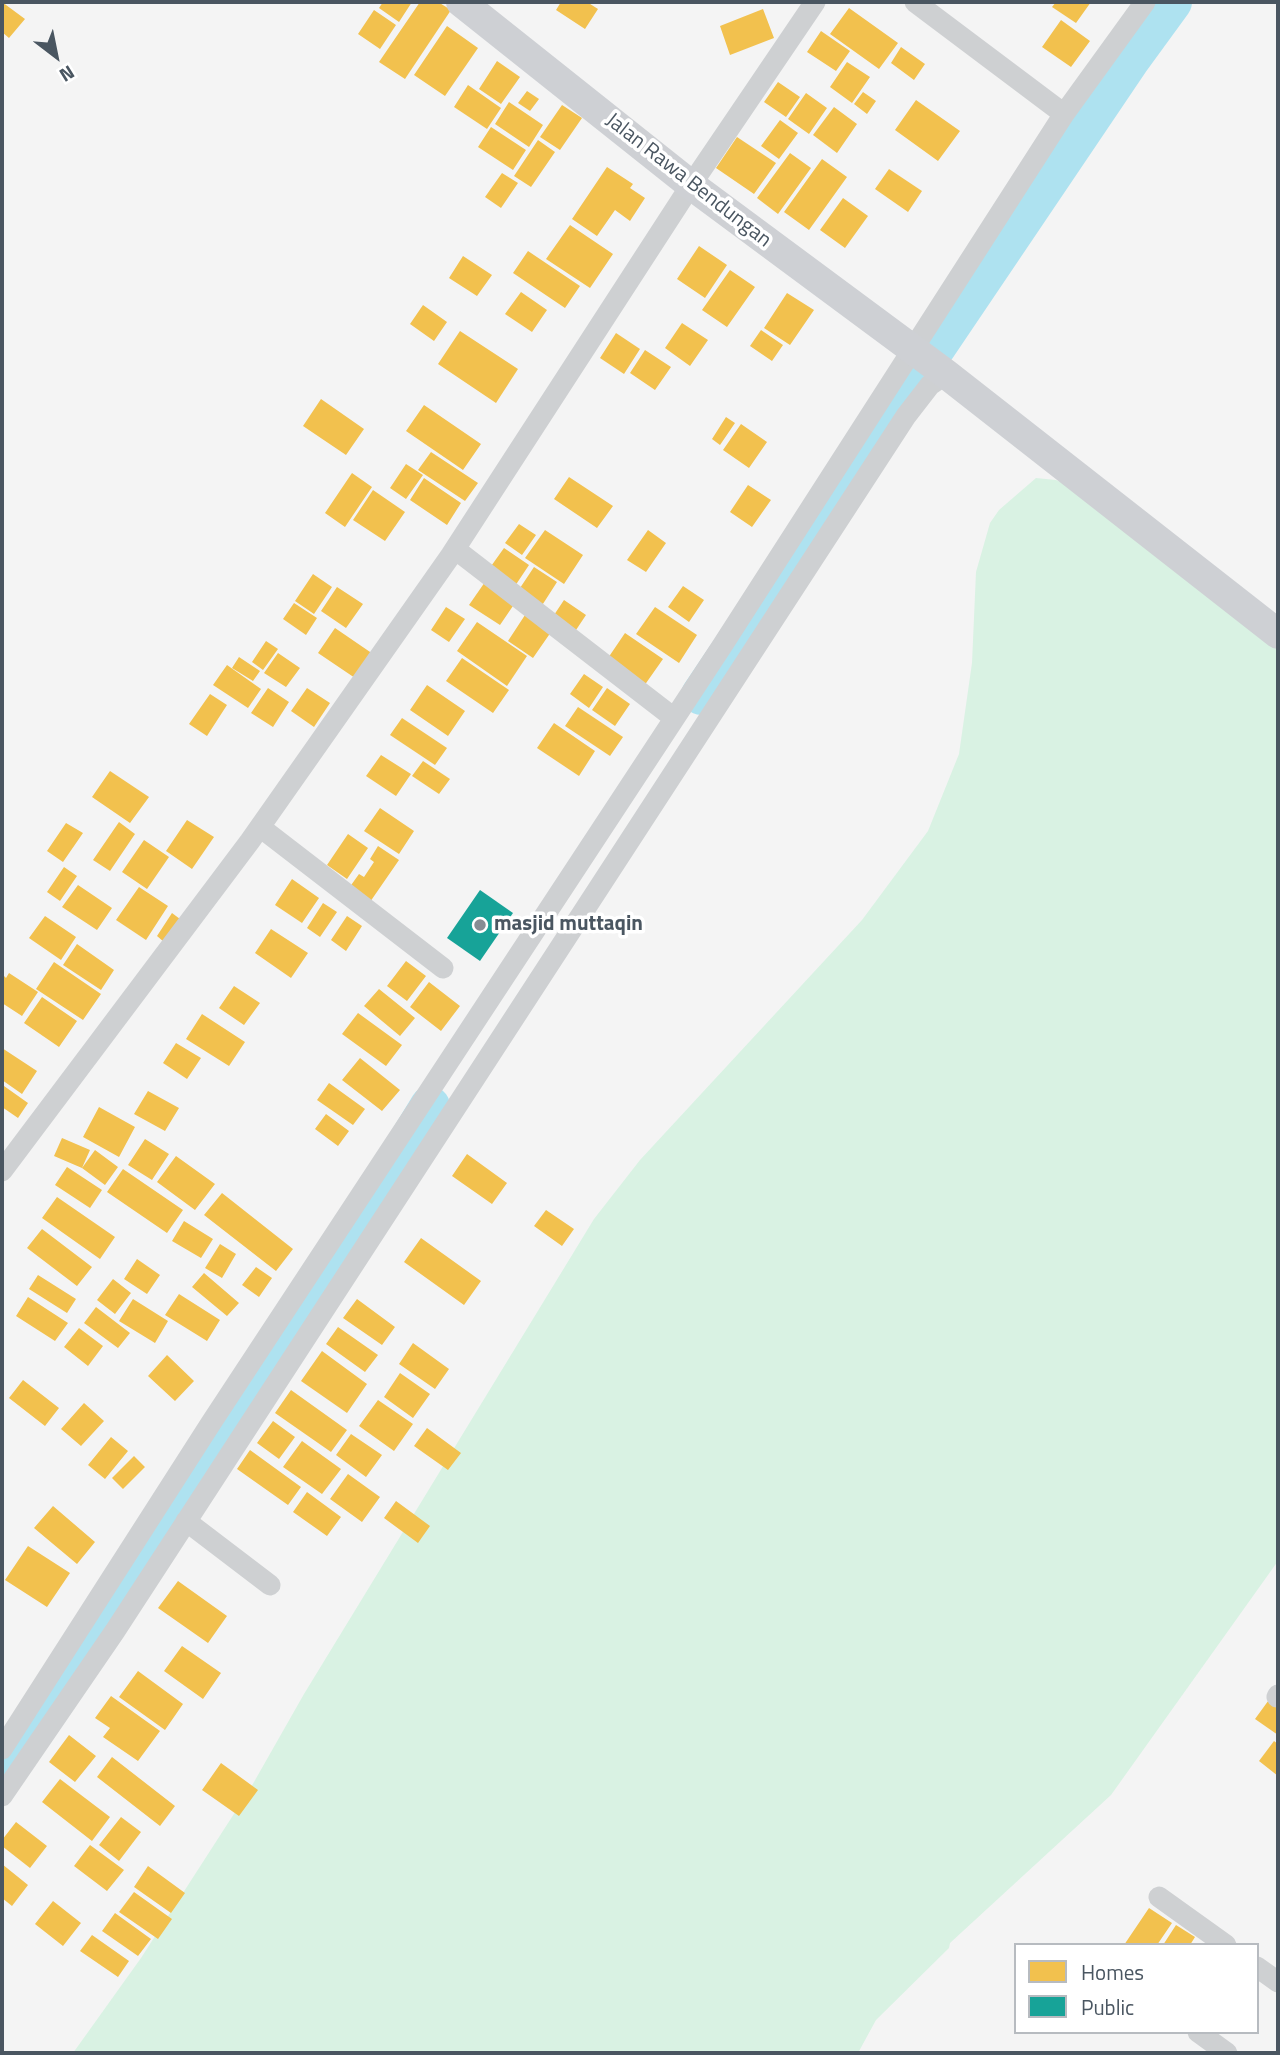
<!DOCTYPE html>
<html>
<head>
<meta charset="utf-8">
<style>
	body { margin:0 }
	#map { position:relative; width:1280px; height:2055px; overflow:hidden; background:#f4f4f4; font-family:"Titillium Web",sans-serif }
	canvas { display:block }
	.frame { position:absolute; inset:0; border:4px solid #4a5661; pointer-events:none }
	.legend { position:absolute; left:1014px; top:1943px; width:245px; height:91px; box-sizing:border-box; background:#fff; border:2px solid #b7bbc0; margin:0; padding:9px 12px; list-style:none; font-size:21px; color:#4a5661 }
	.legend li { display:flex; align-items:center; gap:14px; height:35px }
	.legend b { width:35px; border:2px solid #b7bbc0 }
	.north { position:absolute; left:21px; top:21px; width:70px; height:70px; -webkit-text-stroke:5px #fff; paint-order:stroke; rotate:148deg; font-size:19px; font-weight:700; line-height:28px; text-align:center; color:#4a5661 }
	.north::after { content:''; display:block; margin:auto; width:24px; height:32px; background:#4a5661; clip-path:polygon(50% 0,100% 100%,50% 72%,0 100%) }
</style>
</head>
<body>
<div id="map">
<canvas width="1280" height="2055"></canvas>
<div class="frame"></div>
<ul class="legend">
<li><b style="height:19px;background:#f2c14e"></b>Homes</li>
<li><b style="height:19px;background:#17a398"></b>Public</li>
</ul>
<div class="north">N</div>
</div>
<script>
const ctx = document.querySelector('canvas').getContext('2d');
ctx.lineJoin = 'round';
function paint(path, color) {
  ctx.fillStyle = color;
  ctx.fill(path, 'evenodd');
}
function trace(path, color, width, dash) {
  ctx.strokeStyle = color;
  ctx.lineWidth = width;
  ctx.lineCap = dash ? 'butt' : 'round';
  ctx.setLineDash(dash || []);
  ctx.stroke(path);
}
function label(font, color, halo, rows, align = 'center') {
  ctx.font = font + ' "Titillium Web",sans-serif';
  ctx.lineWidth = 7;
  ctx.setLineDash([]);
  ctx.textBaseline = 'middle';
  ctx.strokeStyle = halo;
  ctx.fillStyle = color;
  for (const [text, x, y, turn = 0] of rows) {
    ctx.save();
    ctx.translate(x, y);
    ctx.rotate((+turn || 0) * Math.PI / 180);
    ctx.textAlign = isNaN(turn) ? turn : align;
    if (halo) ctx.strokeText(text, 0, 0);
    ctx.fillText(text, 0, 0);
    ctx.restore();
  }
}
paint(new Path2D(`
	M1036 478 1056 480 1072 487 1278 649V1561L1111 1795 950 1943 949 1948 876 2020 858 2053H73L141 1958 250 1789 304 1694 594 1219 640 1160 862 920 928 831 959 754 972 663 976 572 990 523 999 510Z`), '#d9f2e3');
paint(new Path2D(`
	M2 2 25 19 9 38 2 32Z
	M383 2H412L399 22 379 8Z
	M420 2H438L451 10 405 79 379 62Z
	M561 2H587L598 9 585 29 556 10Z
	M1056 2H1091L1076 23 1052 7Z
	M849 8 898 43 879 69 830 34Z
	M763 9 774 38 730 55 720 26Z
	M374 10 396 25 380 49 358 34Z
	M1061 20 1090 41 1071 67 1042 47Z
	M447 26 478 48 445 96 414 75Z
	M821 31 850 51 836 71 807 52Z
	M901 47 925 64 914 80 891 63Z
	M497 61 520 77 501 104 479 89Z
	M847 62 870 77 852 103 830 87Z
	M778 82 800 97 786 117 764 102Z
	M468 85 501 108 487 129 454 107Z
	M527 91 539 99 530 111 518 103Z
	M863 92 876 101 867 114 854 104Z
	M806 93 827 108 809 134 788 119Z
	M916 100 960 131 938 161 895 130Z
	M509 102 543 125 529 147 495 124Z
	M562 105 582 118 560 150 540 137Z
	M834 107 857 124 837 153 813 135Z
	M780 120 798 133 779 159 761 146Z
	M491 127 526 150 513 170 478 147Z
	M737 137 776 163 754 194 716 168Z
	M538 140 555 152 531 187 514 176Z
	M790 153 811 168 778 214 757 198Z
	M822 159 847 177 809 230 784 212Z
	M607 167 633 184 630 188 645 198 630 221 615 210 597 236 572 219Z
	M889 169 922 191 908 212 875 189Z
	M502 173 518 183 501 208 485 197Z
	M843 198 868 216 845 248 820 230Z
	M570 225 613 254 590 288 546 259Z
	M699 246 727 265 705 298 677 279Z
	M528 251 580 286 565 308 513 273Z
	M463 256 492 275 477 296 449 278Z
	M730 270 755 287 727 327 702 310Z
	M521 292 547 310 532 332 505 314Z
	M787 293 814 310 790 345 764 328Z
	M423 305 447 322 434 341 410 324Z
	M682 323 708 340 690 366 665 348Z
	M761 330 783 345 772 361 750 346Z
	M460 331 518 369 496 403 438 364Z
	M616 333 640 349 624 374 600 358Z
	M645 350 671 367 655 390 630 373Z
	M321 399 364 429 346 455 303 426Z
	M424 405 481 444 463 470 406 431Z
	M726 417 735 423 720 445 712 439Z
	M741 424 767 442 749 468 723 450Z
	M431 452 478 483 465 501 418 470Z
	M406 464 423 475 406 499 390 488Z
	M352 473 372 487 345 527 325 513Z
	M569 477 613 506 597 528 554 499Z
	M424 478 461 503 447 525 410 500Z
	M748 485 771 500 752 527 730 512Z
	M373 490 405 512 385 541 353 520Z
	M519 524 536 535 522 555 505 543Z
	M545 530 583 555 564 584 525 558Z
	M648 530 666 543 646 572 627 560Z
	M504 548 529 565 515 586 489 569Z
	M534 567 557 582 541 607 518 591Z
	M313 574 332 587 314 614 295 601Z
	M485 582 515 603 500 625 469 605Z
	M683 586 704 600 689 622 668 607Z
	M337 587 363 604 346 628 321 611Z
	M564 600 586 615 574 633 552 618Z
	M294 603 317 618 306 635 283 619Z
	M446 607 465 619 449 642 431 630Z
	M655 607 697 635 679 663 636 634Z
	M525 615 551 632 533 658 508 641Z
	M477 622 527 656 507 686 457 651Z
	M335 628 373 654 355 678 318 653Z
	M625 633 663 659 644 686 606 661Z
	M266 641 278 649 263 670 252 662Z
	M278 653 300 668 286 687 264 673Z
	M239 657 260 671 253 681 232 668Z
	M462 658 509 690 493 713 446 681Z
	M227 665 261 689 248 708 213 685Z
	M584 674 603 687 589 708 570 694Z
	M427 685 465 711 448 736 410 710Z
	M268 688 289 702 273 727 251 713Z
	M307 688 330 703 314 727 291 711Z
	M607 688 630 704 615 726 592 710Z
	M210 694 227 705 207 736 189 724Z
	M578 707 623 737 610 756 565 726Z
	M402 718 447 748 435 765 390 735Z
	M554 723 595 751 579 776 537 748Z
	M381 755 411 774 396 796 366 776Z
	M423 761 450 779 439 794 412 776Z
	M110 771 149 797 130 823 92 797Z
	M380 808 414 831 399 854 364 831Z
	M187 820 214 837 192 869 166 851Z
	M119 822 135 834 110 871 93 860Z
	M66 823 83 833 63 862 47 851Z
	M348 834 368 848 347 879 327 865Z
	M144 840 169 857 147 889 122 872Z
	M378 846 399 860 370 902 349 888 359 874 364 877 374 862 370 859Z
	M64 867 77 876 60 901 47 892Z
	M292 879 319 898 302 923 275 905Z
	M78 885 112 908 97 930 62 907Z
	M139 887 168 906 146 940 116 920Z
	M323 903 337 912 320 937 307 928Z
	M172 913 180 919 164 942 157 936Z
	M45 916 76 937 61 960 29 938Z
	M347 916 362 926 346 951 331 940Z
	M271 929 308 953 291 978 255 953Z
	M77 944 114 970 101 990 63 965Z
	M406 961 426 976 407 1001 387 986Z
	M54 962 101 994 83 1020 36 989Z
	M9 973 38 992 22 1016 2 1003V974L6 978Z
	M429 982 460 1006 441 1031 410 1007Z
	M234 986 260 1003 244 1025 219 1008Z
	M379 989 415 1018 400 1036 364 1006Z
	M42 997 77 1021 59 1047 24 1023Z
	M358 1013 402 1045 386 1066 342 1034Z
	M202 1014 245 1042 229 1066 186 1039Z
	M176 1043 201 1058 187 1079 163 1063Z
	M2 1048 37 1071 22 1094 2 1080Z
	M360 1058 400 1090 382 1111 342 1080Z
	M329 1083 365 1109 353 1125 317 1100Z
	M4 1086 28 1103 18 1118 2 1107Z
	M148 1091 179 1108 165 1131 134 1114Z
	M99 1107 135 1127 119 1157 83 1137Z
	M326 1114 349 1131 338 1146 315 1129Z
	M62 1138 90 1150 82 1168 95 1150 118 1167 105 1185 82 1168 54 1156Z
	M145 1139 169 1154 152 1180 128 1165Z
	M467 1154 507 1183 492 1204 452 1176Z
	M176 1156 215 1184 195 1210 157 1182Z
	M67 1167 102 1190 90 1208 55 1185Z
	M123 1169 183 1210 167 1233 107 1192Z
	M222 1193 293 1249 276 1271 204 1215Z
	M57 1197 115 1237 100 1259 42 1218Z
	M546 1210 574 1229 562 1246 534 1226Z
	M184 1221 213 1239 201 1258 172 1241Z
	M42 1229 92 1267 77 1286 27 1248Z
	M421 1238 481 1281 464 1305 404 1262Z
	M220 1244 236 1254 222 1278 205 1268Z
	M137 1259 160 1275 147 1294 124 1279Z
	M256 1267 272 1278 259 1297 242 1285Z
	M204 1273 239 1303 227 1316 192 1287Z
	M38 1275 76 1299 67 1313 29 1289Z
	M113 1279 131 1293 115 1314 97 1300Z
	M179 1294 220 1320 207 1341 165 1315Z
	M28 1297 68 1323 55 1341 16 1316Z
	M133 1299 168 1321 155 1343 119 1321Z
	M357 1299 395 1327 382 1345 343 1318Z
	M96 1307 130 1333 118 1348 84 1323Z
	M338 1327 378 1355 365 1372 326 1344Z
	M79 1328 103 1346 88 1366 64 1347Z
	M413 1343 449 1369 435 1389 399 1364Z
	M322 1351 367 1384 347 1413 301 1381Z
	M167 1355 194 1381 175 1401 148 1376Z
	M400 1373 430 1394 413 1418 384 1397Z
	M23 1380 59 1408 45 1426 9 1398Z
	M291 1390 347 1430 331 1452 275 1413Z
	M378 1400 413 1424 394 1451 359 1426Z
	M84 1403 104 1421 81 1446 61 1429Z
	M273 1421 295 1437 279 1459 257 1443Z
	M427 1428 461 1453 448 1470 414 1446Z
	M351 1434 382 1455 366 1477 336 1455Z
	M111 1437 128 1451 105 1479 88 1465Z
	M302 1441 341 1469 322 1494 283 1467Z
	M250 1450 301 1487 288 1505 237 1469Z
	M134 1456 145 1467 123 1489 112 1478Z
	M348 1474 380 1497 362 1522 330 1499Z
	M307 1492 341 1517 327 1536 293 1512Z
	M396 1501 430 1526 418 1543 384 1518Z
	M53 1506 95 1542 77 1564 34 1528Z
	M28 1546 70 1573 47 1607 5 1580Z
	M178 1581 227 1616 208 1643 158 1608Z
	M182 1646 221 1673 203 1699 164 1671Z
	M138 1671 183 1704 165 1730 119 1697Z
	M111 1696 160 1731 138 1761 103 1737 110 1728 95 1718Z
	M1271 1697 1278 1702V1735L1255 1719Z
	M69 1735 96 1756 75 1782 49 1762Z
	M1274 1741 1278 1744V1776L1259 1761Z
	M112 1757 175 1806 160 1826 97 1777Z
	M221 1763 258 1790 239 1816 202 1790Z
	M60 1779 110 1817 92 1841 42 1802Z
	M121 1817 141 1832 119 1861 99 1845Z
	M16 1822 47 1846 30 1868 2 1846V1840Z
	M90 1845 124 1870 107 1891 74 1866Z
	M2 1864 28 1885 12 1906 2 1898Z
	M148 1866 185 1893 171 1913 134 1887Z
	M134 1892 172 1919 158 1939 119 1912Z
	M53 1901 81 1923 63 1946 35 1924Z
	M1149 1908 1172 1923 1157 1945H1124Z
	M115 1913 151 1939 138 1956 102 1931Z
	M1176 1925 1195 1937 1190 1945H1163Z
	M92 1935 129 1961 118 1977 80 1951Z`), '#f2c14e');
paint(new Path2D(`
	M480 890 513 913 480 961 447 938Z`), '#17a398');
trace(new Path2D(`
	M701 695 1129 61 1172 2
	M2 1767 50 1699 351 1236 430 1106`), '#aee2f0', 40);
trace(new Path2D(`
	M915 2 1064 114
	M455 549 674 718
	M260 827 443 968
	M2 1171 250 841 451 555 691 185 815 2
	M186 1521 270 1585
	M1277 1697 1278 1695
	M2 1749 211 1423 722 646 1064 114 1145 2
	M2 1796 115 1631 906 416 930 385 946 374
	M1159 1897 1226 1945
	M1257 1967 1278 1982
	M1198 2032 1227 2053`), '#ced0d2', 21);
trace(new Path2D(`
	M461 2 691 185 946 374 1278 634`), '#ced0d4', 30);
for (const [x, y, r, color] of [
	[480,925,7,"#868d94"]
]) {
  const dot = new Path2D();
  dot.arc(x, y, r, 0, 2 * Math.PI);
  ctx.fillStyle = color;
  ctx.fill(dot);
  trace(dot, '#fff', 2.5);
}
label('21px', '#4a5661', '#fff', [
	["Jalan Rawa Bendungan",688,181,38]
]);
label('bold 21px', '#4a5661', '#fff', [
	["masjid muttaqin",494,925]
], 'left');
</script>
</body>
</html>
